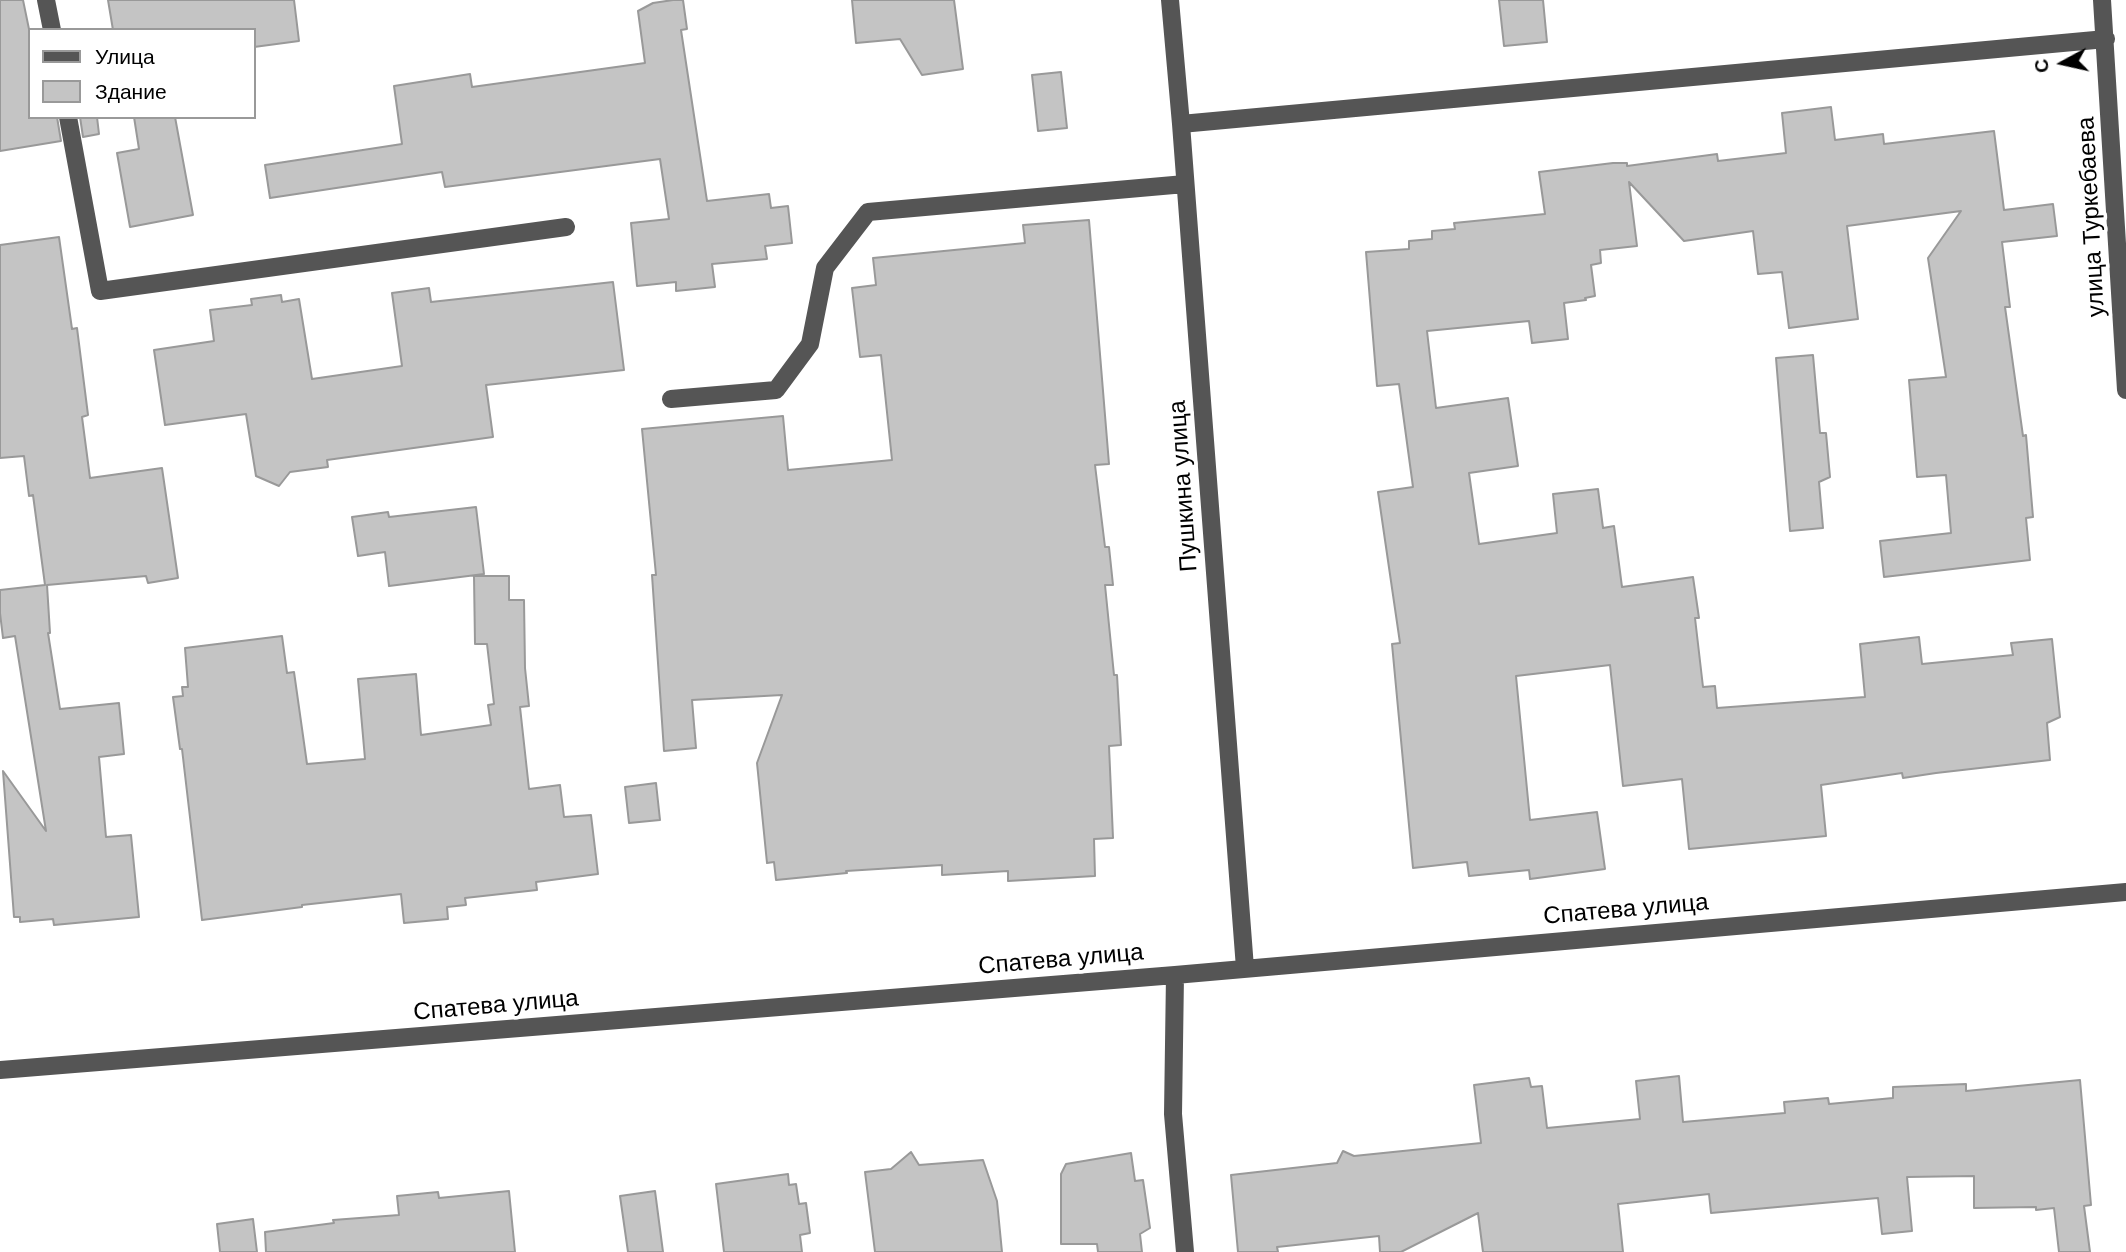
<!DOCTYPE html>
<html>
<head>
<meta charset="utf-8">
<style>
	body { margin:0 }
	#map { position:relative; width:2126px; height:1252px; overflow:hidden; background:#fff; font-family:Helvetica,sans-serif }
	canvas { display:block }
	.legend { position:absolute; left:28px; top:28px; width:228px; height:91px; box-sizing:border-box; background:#fff; border:2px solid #999; margin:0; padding:9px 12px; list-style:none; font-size:21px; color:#000 }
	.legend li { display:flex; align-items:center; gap:14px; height:35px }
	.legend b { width:35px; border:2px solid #999 }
	.north { position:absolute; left:2028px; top:28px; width:70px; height:70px; -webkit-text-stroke:5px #fff; paint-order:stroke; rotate:262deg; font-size:19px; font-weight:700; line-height:28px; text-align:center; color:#000 }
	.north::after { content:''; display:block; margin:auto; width:24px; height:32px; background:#000; clip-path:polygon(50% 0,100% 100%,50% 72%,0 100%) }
</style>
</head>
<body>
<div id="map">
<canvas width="2126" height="1252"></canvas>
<ul class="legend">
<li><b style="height:9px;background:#555"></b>Улица</li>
<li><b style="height:19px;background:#c4c4c4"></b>Здание</li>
</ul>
<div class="north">С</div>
</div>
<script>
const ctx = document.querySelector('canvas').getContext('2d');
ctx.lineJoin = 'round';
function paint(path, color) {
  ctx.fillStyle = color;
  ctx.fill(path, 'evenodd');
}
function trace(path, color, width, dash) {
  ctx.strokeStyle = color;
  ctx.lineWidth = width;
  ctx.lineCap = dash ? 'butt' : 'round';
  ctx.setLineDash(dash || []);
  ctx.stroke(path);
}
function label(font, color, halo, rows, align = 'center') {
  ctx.font = font + ' Helvetica,sans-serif';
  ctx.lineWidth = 7;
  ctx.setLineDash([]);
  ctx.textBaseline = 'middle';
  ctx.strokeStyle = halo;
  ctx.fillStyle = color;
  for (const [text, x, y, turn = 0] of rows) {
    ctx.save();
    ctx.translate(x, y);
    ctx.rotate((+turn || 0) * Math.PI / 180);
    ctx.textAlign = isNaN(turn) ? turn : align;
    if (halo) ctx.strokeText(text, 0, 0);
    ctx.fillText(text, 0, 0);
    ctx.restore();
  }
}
const building = new Path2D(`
	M0 0H23L30 34V117H57L61 141 0 151Z
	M108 0H294L299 41 254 47V30H113Z
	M673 0H683L687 29 681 30 707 201 769 194 771 208 788 206 792 243 765 246 767 259 712 264 715 287 676 291V282L637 286 631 223 669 219 660 159 445 187 442 172 270 198 265 165 402 144 394 86 470 74 472 87 645 63 638 11 653 3Z
	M852 0H954L963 69 922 75 900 39 856 43Z
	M1499 0H1543L1547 42 1504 46Z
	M1061 72 1067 128 1038 131 1032 75Z
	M1831 107 1835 140 1883 134 1884 144 1994 131 2004 210 2053 204 2057 236 2002 242 2010 307H2005L2023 436 2026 435 2033 517 2026 518 2030 560 1884 577 1880 541 1951 533 1946 475 1917 477 1909 380 1946 377 1928 258 1961 211 1847 226 1858 319 1789 328 1782 272 1758 274 1753 231 1684 241 1629 182 1637 246 1600 250 1601 263 1591 265 1595 296 1585 298 1586 300 1564 303 1568 339 1532 343 1529 321 1427 331 1436 408 1508 398 1518 466 1469 473 1479 544 1557 533 1553 494 1598 489 1603 528 1614 526 1622 587 1693 577 1699 618H1695L1703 687 1715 686 1717 708 1865 697 1860 644 1919 637 1922 664 2013 655 2011 643 2052 639 2060 717 2047 723 2050 760 1936 773 1903 778 1902 773 1821 785 1826 836 1689 849 1682 779 1623 786 1610 665 1516 676 1530 820 1597 812 1605 869 1530 879 1529 870 1469 876 1467 862 1413 868 1392 644 1400 643 1378 492 1413 487 1399 384 1377 386 1366 252 1409 249V241L1432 239V231L1455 229 1454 223 1545 214 1539 172 1613 163H1627V166L1717 154 1718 161 1786 153 1782 113Z
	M80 117H97L99 134 83 137Z
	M134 117H175L193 215 130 227 117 153 139 149Z
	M1089 220 1109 464 1095 465 1105 547H1109L1113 585H1105L1114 675H1117L1121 745 1109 746 1113 838 1094 839 1095 876 1008 881V871L942 875V865L846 871 847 873 776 880 774 862 767 863 757 763 782 695 692 700 696 748 664 751 652 575H656L642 429 783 416 788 470 892 460 881 355 860 357 852 288 876 285 873 258 1025 243 1023 225Z
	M59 237 72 329 77 328 88 415 82 417 90 478 162 468 178 578 148 583 146 576 47 585 50 633H48L60 709 119 703 124 754 99 757 106 837 131 835 139 917 54 925 53 919 20 922V917H14L3 771 46 831 15 636 3 638 0 613V590L45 585 33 495 29 496 24 456 0 458V245Z
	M613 282 624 370 486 385 493 437 327 460 328 467 290 472 279 486 256 476 246 414 165 425 154 350 214 341 210 310 252 305 251 299 281 295 282 302 299 299 312 379 402 366 392 293 429 288 431 302Z
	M1813 355 1820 433H1826L1830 477 1819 482 1823 528 1790 531 1776 358Z
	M476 507 484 574 389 586 385 552 358 556 352 517 388 512 389 517Z
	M474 576H509V600H524L525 668 529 706 520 707 529 789 560 785 564 817 591 815 598 874 536 882 537 890 465 898 466 905 447 907 448 919 404 923 401 894 302 905V907L202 920 182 749H180L173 697 183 696 182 687H188L185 648 282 636 287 673 294 672 307 764 365 759 358 679 416 674 421 735 491 725 488 705 494 704 487 644H475Z
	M656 783 660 820 629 823 625 787Z
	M1679 1076 1683 1122 1785 1113 1784 1102 1828 1098 1829 1104 1893 1098V1087L1966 1084V1091L2080 1080 2091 1205 2084 1206 2090 1252H2059L2054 1208 2036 1210V1207L1974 1208V1176L1907 1177 1912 1231 1882 1234 1878 1198 1711 1213 1709 1194 1618 1204 1623 1252H1483L1478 1213 1401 1252H1380L1379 1236 1277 1247 1278 1252H1238L1231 1175 1337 1163 1343 1151 1354 1156 1481 1143 1474 1085 1529 1078 1531 1087 1542 1086 1547 1128 1640 1119 1636 1081Z
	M911 1152 919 1165 983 1160 997 1201 1002 1252H875L865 1172 891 1169Z
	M1131 1153 1135 1181 1143 1180 1150 1228 1140 1234 1142 1252H1098L1097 1244H1061V1174L1066 1164Z
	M788 1174 789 1185 796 1184 799 1204 806 1203 810 1233 800 1235 802 1252H724L716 1184Z
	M509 1191 515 1252H266L265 1232 334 1223 333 1220 399 1215 397 1196 438 1192 439 1198Z
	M655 1191 663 1252H628L620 1196Z
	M253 1219 257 1252H220L217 1224Z`);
paint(building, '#c4c4c4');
trace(building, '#999', 2);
trace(new Path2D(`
	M46 0 52 30
	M1170 0 1181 124 1245 968
	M2102 0 2126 390
	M68 117 100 291 566 227
	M1181 124 2106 39
	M671 399 776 390 810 344 825 268 868 212 1185 184
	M1175 975 1173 1114 1185 1252
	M0 1070 1175 975 2126 892`), '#555', 18);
label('24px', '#000', '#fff', [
	["улица Туркебаева",2092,217,-93],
	["Пушкина улица",1184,486,-94],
	["Спатева улица",1626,910,-5],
	["Спатева улица",1061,960,-5],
	["Спатева улица",496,1006,-5]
]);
</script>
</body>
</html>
